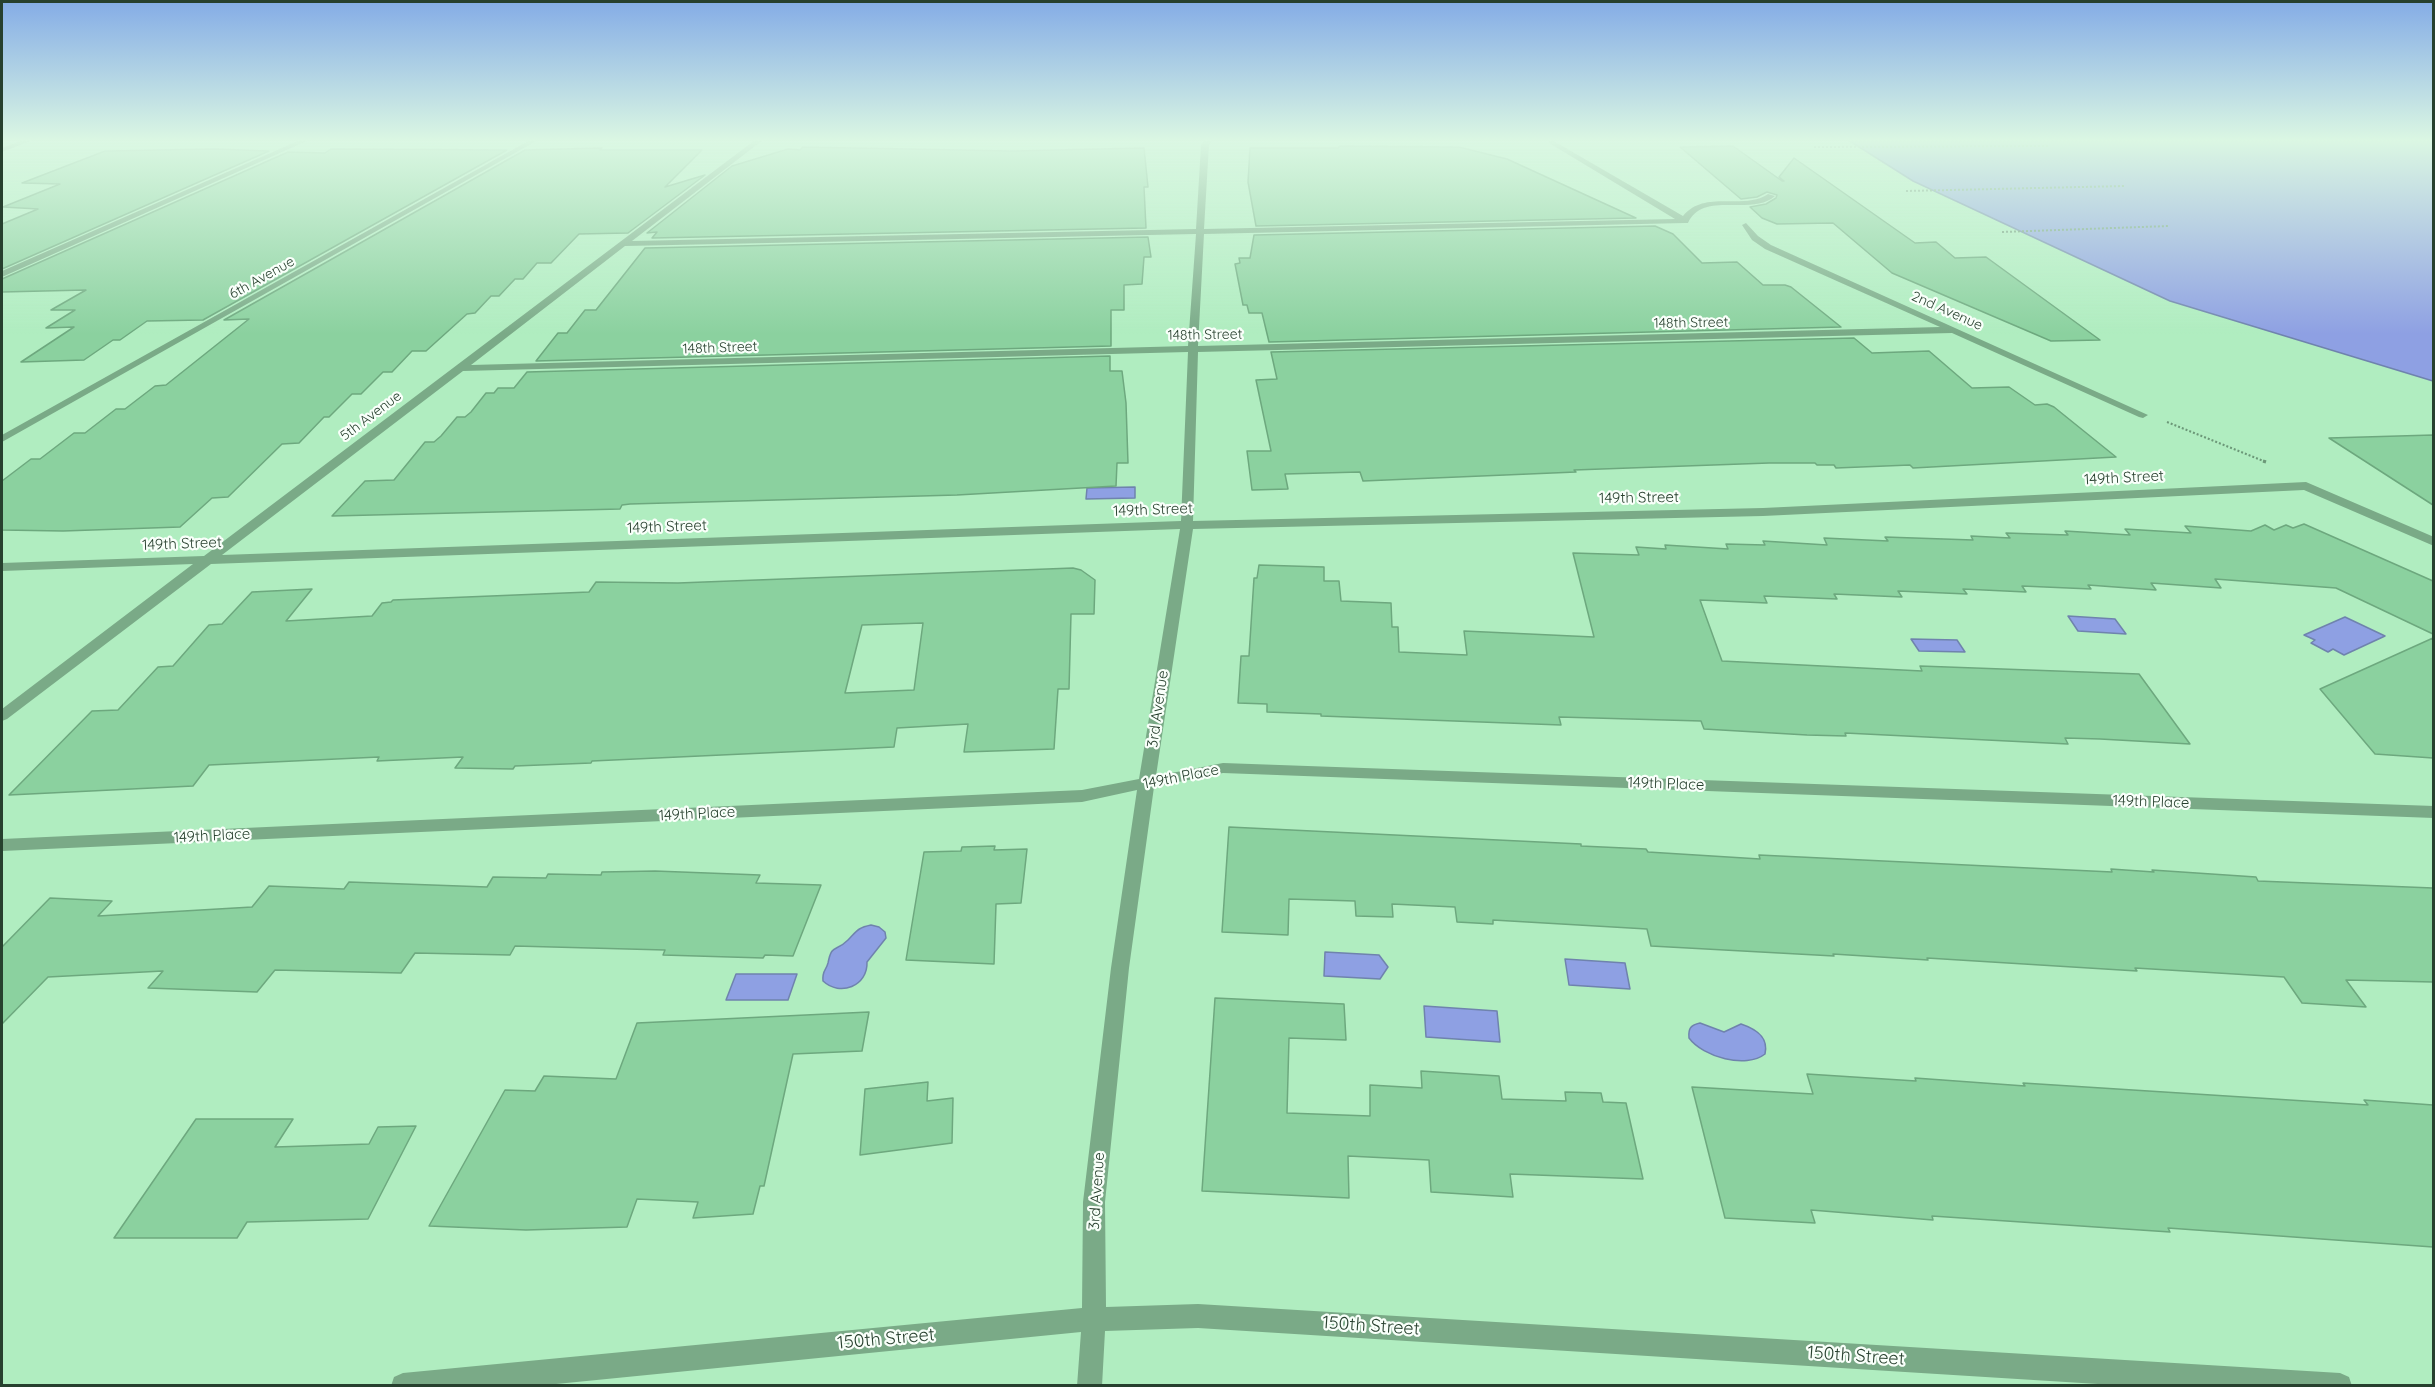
<!DOCTYPE html>
<html>
<head>
<meta charset="utf-8">
<style>
	body { margin:0 }
	#map { position:relative; width:2435px; height:1387px; overflow:hidden; background:#b0edc0; font-family:Quicksand,sans-serif }
	canvas { display:block }
	.frame { position:absolute; inset:0; border:3px solid #27402e; pointer-events:none }
</style>
</head>
<body>
<div id="map">
<canvas width="2435" height="1387"></canvas>
<div class="frame"></div>
</div>
<script>
const ctx = document.querySelector('canvas').getContext('2d');
ctx.lineJoin = 'round';
function paint(path, color) {
  ctx.fillStyle = color;
  ctx.fill(path, 'evenodd');
}
function trace(path, color, width, dash) {
  ctx.strokeStyle = color;
  ctx.lineWidth = width;
  ctx.lineCap = dash ? 'butt' : 'round';
  ctx.setLineDash(dash || []);
  ctx.stroke(path);
}
function label(font, color, halo, rows, align = 'center') {
  ctx.font = font + ' Quicksand,sans-serif';
  ctx.lineWidth = 4.5;
  ctx.setLineDash([]);
  ctx.textBaseline = 'middle';
  ctx.strokeStyle = halo;
  ctx.fillStyle = color;
  for (const [text, x, y, turn = 0] of rows) {
    ctx.save();
    ctx.translate(x, y);
    ctx.rotate((+turn || 0) * Math.PI / 180);
    ctx.textAlign = isNaN(turn) ? turn : align;
    if (halo) ctx.strokeText(text, 0, 0);
    ctx.fillText(text, 0, 0);
    ctx.restore();
  }
}
const water = new Path2D(`
	M1848 140H2433V381L2170 301 1913 181Z
	M1135 487V498L1086 499 1087 488Z
	M2068 616 2115 619 2126 634 2078 631Z
	M2345 617 2385 636 2344 655 2333 649 2328 652 2311 643 2315 640 2304 635Z
	M1911 639 1957 640 1965 652 1919 651Z
	M871 925 879 927 885 932 886 938 867 962C868 986 840 997 823 981 822 970 826 971 828 963 832 943 835 953 848 940 857 931 857 928 871 925Z
	M1325 952 1379 955 1388 967 1380 979 1324 976Z
	M1565 959 1625 963 1630 989 1569 985Z
	M736 974H797L788 1000H726Z
	M1424 1006 1497 1011 1500 1042 1426 1037Z
	M1700 1023 1724 1032 1741 1024C1756 1029 1769 1037 1765 1054 1746 1069 1703 1057 1689 1038 1688 1028 1691 1025 1700 1023Z`);
paint(water, '#8ea0e3');
trace(water, '#6f83ad', 1.5);
const building = new Path2D(`
	M1340 146 1459 147 1507 159 1636 218 1256 226 1248 182 1250 148H1338Z
	M1733 146 1782 181H1784L1779 177 1794 158 1915 243 1936 242 1955 258 1986 257 2100 340 2051 341 1892 273 1833 223 1777 224 1762 218 1750 207 1766 204 1776 198 1777 195 1767 192 1757 197 1741 199 1680 147Z
	M803 147 1012 151 1144 148 1148 187H1144L1146 228 652 238 657 232 647 233 732 166 788 149 800 150Z
	M602 148 600 150H702L665 187 705 175 628 233 579 234 551 263H537L523 279H515L499 296H491L475 313 467 314 426 351H412L392 372H383L361 394H352L329 417H324L299 443 282 444 228 497 212 498 180 527 63 531 2 530V481L31 459H40L74 433H85L116 409H125L155 386 166 385 249 319 224 320 525 150Z
	M214 149 269 151 2 269V224L38 209 3 207 60 184 22 183 105 151Z
	M331 149 507 150 203 320 147 321 120 340H113L84 360 21 362 74 327 46 328 75 310H51L86 290 2 292V279L288 152 325 153Z
	M1655 226 1673 234 1702 263 1737 262 1763 285H1785L1791 287 1841 327 1269 342 1262 313H1249L1247 305H1243L1235 264 1240 263 1239 258H1250L1254 235Z
	M1148 237 1151 257H1144L1142 284 1124 285V310H1111V346L536 361 558 333H567L585 310H596L645 248Z
	M1854 338 1872 353 1929 351 1972 388 2009 387 2035 405 2047 404 2054 407 2116 457 1913 468 1910 465 1836 468 1834 465H1817L1815 463H1769L1574 470 1576 472 1363 481 1360 472 1285 474 1288 489 1252 490 1247 451H1271L1256 380 1277 379 1271 352Z
	M1110 356V371H1122L1126 403 1128 463H1117L1116 486 957 495 630 504 622 505 620 509 332 516 365 481 394 480 425 442H434L441 436 457 417H465L471 412 486 393H494L498 388H514L527 372Z
	M2433 435V505L2329 438Z
	M2304 524 2433 581V634L2336 588 2215 579 2221 588 2151 583 2156 590 2088 585 2091 589 2022 586 2026 592 1963 589 1967 594 1898 591 1902 597 1834 594 1837 599 1764 596 1767 603 1700 600 1722 661 1922 671 1920 666 2139 674 2190 744 2100 739 2065 738 2068 744 1845 733 1846 736 1807 735 1704 729 1701 721 1559 717 1561 725 1321 716V714L1267 712V704L1238 703 1241 656H1249L1254 578H1257L1259 565 1324 567V581H1339L1341 601 1391 603 1392 627H1398L1399 652 1467 655 1464 631 1594 637 1573 553 1639 555 1636 547 1666 549 1665 545 1728 549 1726 544 1765 545 1763 541 1827 545 1824 538 1888 541 1885 537 1973 540 1971 536 2010 538 2006 533 2068 535 2065 531 2130 535 2125 529 2191 533 2185 526 2251 531 2265 525 2274 530 2286 525 2293 528Z
	M1073 568 1081 570 1095 580 1094 614H1071L1069 689H1058L1054 749 964 752 968 724 897 728 894 747 592 761 591 763 515 766 513 769 455 768 463 757 377 761 379 757 209 765 193 786 9 795 92 711 118 710 158 667 173 666 209 625 222 624 252 592 312 589 286 621 372 616 382 603 391 602 393 600 589 592 596 582 678 583ZM923 623 914 690 845 693 862 625Z
	M2433 638V758L2375 754 2320 689Z
	M1229 827 1581 844V846L1646 849 1648 852 1760 859 1759 855 2112 872 2111 869 2154 872 2152 870 2256 877 2258 881 2433 888V982L2346 980 2366 1007 2302 1003 2284 977 2135 968 2137 971 1927 958 1928 960 1833 954 1834 956 1651 946 1647 929 1493 920V924L1457 922 1455 907 1392 904 1393 917 1356 916 1355 901 1289 899 1288 935 1222 932Z
	M995 846 994 850 1027 849 1021 903 996 904 994 964 906 960 924 852 961 851 962 847Z
	M655 871 760 875 756 883 821 885 793 956 765 955 763 958 663 955 665 950 515 946 510 955 415 953 401 973 275 970 257 992 148 988 163 971 48 977 2 1024V947L50 898 112 901 98 916 252 907 269 886 344 889 349 882 487 887 493 877 546 878 548 874 601 875 602 872Z
	M1215 998 1344 1004 1346 1040 1289 1038 1287 1113 1370 1116V1085L1422 1088 1421 1071 1499 1076 1502 1099 1566 1101 1565 1092 1601 1093 1603 1102 1626 1103 1643 1179 1510 1174 1513 1197 1431 1192 1429 1160 1348 1156 1349 1198 1202 1191Z
	M869 1012 862 1051 793 1054 764 1186H760L753 1214 693 1218 698 1202 637 1199 627 1227 526 1230 429 1226 505 1090 535 1091 544 1076 616 1079 637 1023Z
	M1807 1074 1916 1081 1915 1078 2025 1086 2023 1083 2368 1105 2364 1100 2433 1105V1247L2168 1228 2170 1232 1932 1216 1933 1220 1811 1210 1815 1223 1725 1218 1692 1087 1813 1094Z
	M928 1082 927 1101 953 1098 952 1143 860 1155 865 1089Z
	M196 1119H293L275 1147 369 1144 378 1127 416 1126 368 1219 247 1222 237 1238H114Z`);
paint(building, '#8bd19f');
trace(building, '#6da87e', 1.5);
trace(new Path2D(`
	M1814 147 2049 146
	M1906 191 2125 186
	M2002 232 2169 226
	M2167 422 2266 462`), '#6c9878', 2, [2, 2]);
trace(new Path2D(`
	M2263 461 2266 462`), '#6c9878', 3, [4, 4]);
paint(new Path2D(`
	M23 140H33L2 152V148Z
	M300 140H309L2 277V271Z
	M530 140H538L2 442V435Z
	M755 140H763L632 241 1196 229 1201 145 1205 140H1212L1209 145 1204 229 1675 219 1549 143V141L1552 140 1683 216C1705 189 1743 211 1768 194L1775 196C1752 217 1703 190 1688 223H1685L1204 234 1198 346 1940 327 1765 249 1752 240 1742 225 1746 223 1758 236 1771 245 2148 415 2143 418 2139 417 1952 333 1198 352 1193 521 1763 508 2306 482 2434 537V546L2304 490 1763 516 1193 529 1156 776 1223 763 2434 806V818L1223 773 1154 787 1129 968 1105 1202 1106 1307 1198 1304 2340 1373 2349 1377 2352 1386H2130L1198 1328 1105 1331 1102 1386H1077L1081 1332 536 1386H391L394 1377 403 1373 1082 1308 1083 1202 1111 968 1137 790 1082 802 2 851V839L1082 790 1139 779 1180 529 211 564 7 719 2 721V709L193 564 2 571V563L204 556ZM1196 234 1188 346 471 365 625 246ZM1188 352 1181 521 222 555 463 371Z`), '#7aaa87');
const sky = ctx.createLinearGradient(0, 0, 0, 334);
sky.addColorStop(0, '#84ace6');
sky.addColorStop(0.42, '#dbf7e3');
sky.addColorStop(1, '#dbf7e300');
ctx.fillStyle = sky;
ctx.fillRect(0, 0, 2435, 334);
label('14px', '#27402e', '#f9fffa', [
	["6th Avenue",262,278,-29],
	["2nd Avenue",1947,311,24],
	["148th Street",1691,323,-1],
	["148th Street",1205,335,-1],
	["148th Street",720,348,-2],
	["5th Avenue",371,416,-37]
]);
label('15px', '#27402e', '#f9fffa', [
	["149th Street",2124,478,-3],
	["149th Street",1639,498,-1],
	["149th Street",1153,510,-2],
	["149th Street",667,527,-2],
	["149th Street",182,544,-2],
	["3rd Avenue",1158,709,-82],
	["149th Place",1181,777,-11],
	["149th Place",1666,784,2],
	["149th Place",2151,802,2],
	["149th Place",697,814,-3],
	["149th Place",212,836,-3],
	["3rd Avenue",1097,1191,-86]
]);
label('18px', '#27402e', '#f9fffa', [
	["150th Street",1371,1326,4],
	["150th Street",886,1339,-5],
	["150th Street",1856,1356,4]
]);
</script>
</body>
</html>
